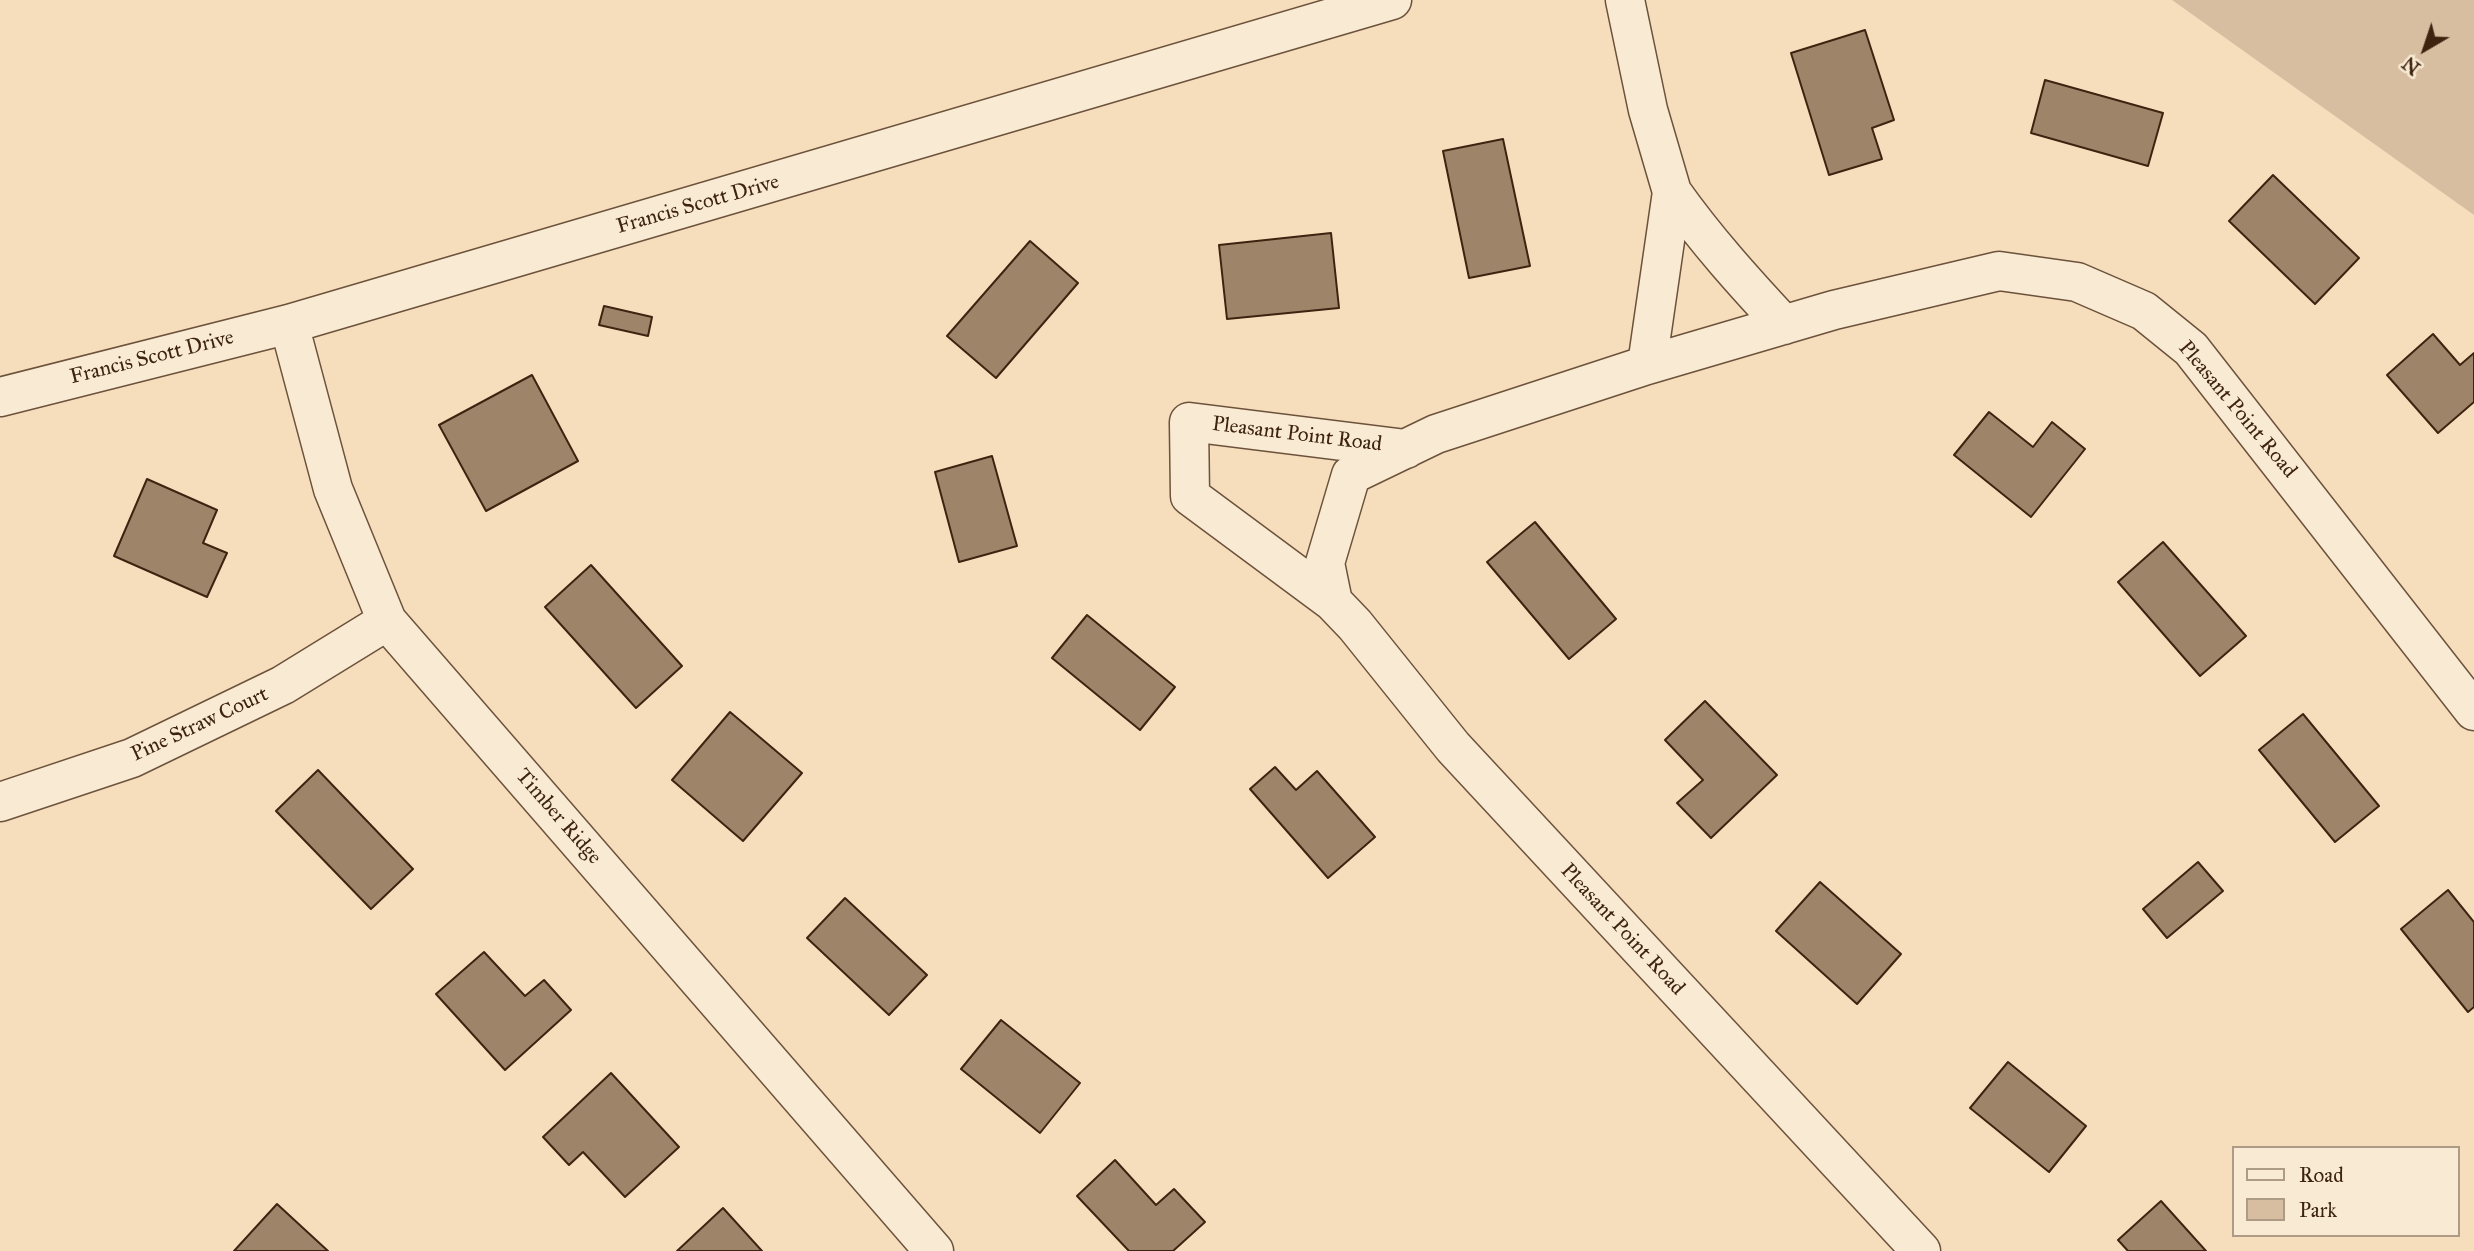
<!DOCTYPE html>
<html>
<head>
<meta charset="utf-8">
<style>
	body { margin:0 }
	#map { position:relative; width:2474px; height:1251px; overflow:hidden; background:#f6debd; font-family:"IM FELL Great Primer",serif }
	canvas { display:block }
	.legend { position:absolute; left:2232px; top:1146px; width:228px; height:91px; box-sizing:border-box; background:#f9ead4; border:2px solid #ae9b86; margin:0; padding:9px 12px; list-style:none; font-size:21px; color:#3e2410 }
	.legend li { display:flex; align-items:center; gap:14px; height:35px }
	.legend b { width:35px; border:2px solid #ae9b86 }
	.north { position:absolute; left:2390px; top:14px; width:70px; height:70px; -webkit-text-stroke:5px #f9ead4; paint-order:stroke; rotate:219deg; font-size:19px; font-weight:700; line-height:28px; text-align:center; color:#3e2410 }
	.north::after { content:''; display:block; margin:auto; width:24px; height:32px; background:#3e2410; clip-path:polygon(50% 0,100% 100%,50% 72%,0 100%) }
</style>
</head>
<body>
<div id="map">
<canvas width="2474" height="1251"></canvas>
<ul class="legend">
<li><b style="height:9px;background:#f9ead4"></b>Road</li>
<li><b style="height:19px;background:#d7bea0"></b>Park</li>
</ul>
<div class="north">N</div>
</div>
<script>
const ctx = document.querySelector('canvas').getContext('2d');
ctx.lineJoin = 'round';
function paint(path, color) {
  ctx.fillStyle = color;
  ctx.fill(path, 'evenodd');
}
function trace(path, color, width, dash) {
  ctx.strokeStyle = color;
  ctx.lineWidth = width;
  ctx.lineCap = dash ? 'butt' : 'round';
  ctx.setLineDash(dash || []);
  ctx.stroke(path);
}
function label(font, color, halo, rows, align = 'center') {
  ctx.font = font + ' "IM FELL Great Primer",serif';
  ctx.lineWidth = 5;
  ctx.setLineDash([]);
  ctx.textBaseline = 'middle';
  ctx.strokeStyle = halo;
  ctx.fillStyle = color;
  for (const [text, x, y, turn = 0] of rows) {
    ctx.save();
    ctx.translate(x, y);
    ctx.rotate((+turn || 0) * Math.PI / 180);
    ctx.textAlign = isNaN(turn) ? turn : align;
    if (halo) ctx.strokeText(text, 0, 0);
    ctx.fillText(text, 0, 0);
    ctx.restore();
  }
}
paint(new Path2D(`
	M2172 0H2474V215Z`), '#d7bea0');
const building = new Path2D(`
	M1865 30 1894 120 1872 128 1882 159 1829 175 1791 53Z
	M2045 80 2163 113 2148 166 2031 133Z
	M1503 139 1530 266 1469 278 1443 151Z
	M2273 175 2359 258 2315 304 2229 221Z
	M1331 233 1339 308 1227 319 1219 245Z
	M1030 241 1078 283 996 378 947 336Z
	M604 306 652 317 648 336 599 325Z
	M2433 334 2460 365 2474 353V402L2438 433 2387 375Z
	M532 375 578 461 486 511 439 425Z
	M1989 412 2033 447 2052 422 2085 449 2031 517 1954 455Z
	M992 456 1017 546 959 562 935 472Z
	M147 479 217 510 203 543 227 553 207 597 114 556Z
	M1535 522 1616 619 1569 659 1487 562Z
	M2163 542 2246 636 2200 676 2118 582Z
	M591 565 682 666 636 708 545 607Z
	M1087 615 1175 687 1140 730 1052 658Z
	M1705 701 1777 775 1711 838 1677 803 1703 780 1665 740Z
	M730 712 802 773 743 841 672 780Z
	M2303 714 2379 806 2335 842 2259 750Z
	M1275 767 1296 790 1317 771 1375 837 1328 878 1250 789Z
	M318 770 413 869 371 909 276 811Z
	M2198 862 2223 891 2167 938 2143 909Z
	M1820 882 1901 954 1857 1004 1776 931Z
	M2448 890 2474 922V1007L2468 1012 2401 929Z
	M845 898 927 975 889 1015 807 938Z
	M484 952 525 996 544 980 571 1010 505 1070 436 994Z
	M1001 1020 1080 1083 1040 1133 961 1069Z
	M2008 1062 2086 1126 2049 1172 1970 1108Z
	M611 1073 679 1147 625 1197 583 1152 569 1165 543 1137Z
	M1115 1160 1156 1205 1174 1189 1205 1222 1173 1251H1129L1077 1196Z
	M2161 1201 2206 1251H2128L2118 1240Z
	M277 1204 328 1251H234Z
	M723 1208 762 1251H677Z`);
paint(building, '#9e856a');
trace(building, '#3e2410', 2);
const minor = new Path2D(`
	M1625 0 1648 110 1672 192 1647 365
	M1672 192C1706 240 1744 282 1784 325
	M289 324 333 489 387 621 934 1251
	M0 397 289 324 1392 0
	M1333 602 1190 496 1189 422 1406 449
	M0 802 132 758 283 685 387 621
	M1921 1251 1453 747 1355 625 1333 602 1325 563 1351 475 1436 434 1647 365 1834 310 1999 271 2077 282 2144 311 2191 349 2474 711`);
trace(minor, '#6c523b', 41);
trace(minor, '#f9ead4', 38);
label('21px', '#3e2410', '#f9ead4', [
	["Francis Scott Drive",698,205,-16],
	["Francis Scott Drive",152,358,-14],
	["Pleasant Point Road",2237,410,50],
	["Pleasant Point Road",1297,435,7],
	["Pine Straw Court",200,725,-25],
	["Timber Ridge",558,817,49],
	["Pleasant Point Road",1622,930,47]
]);
</script>
</body>
</html>
